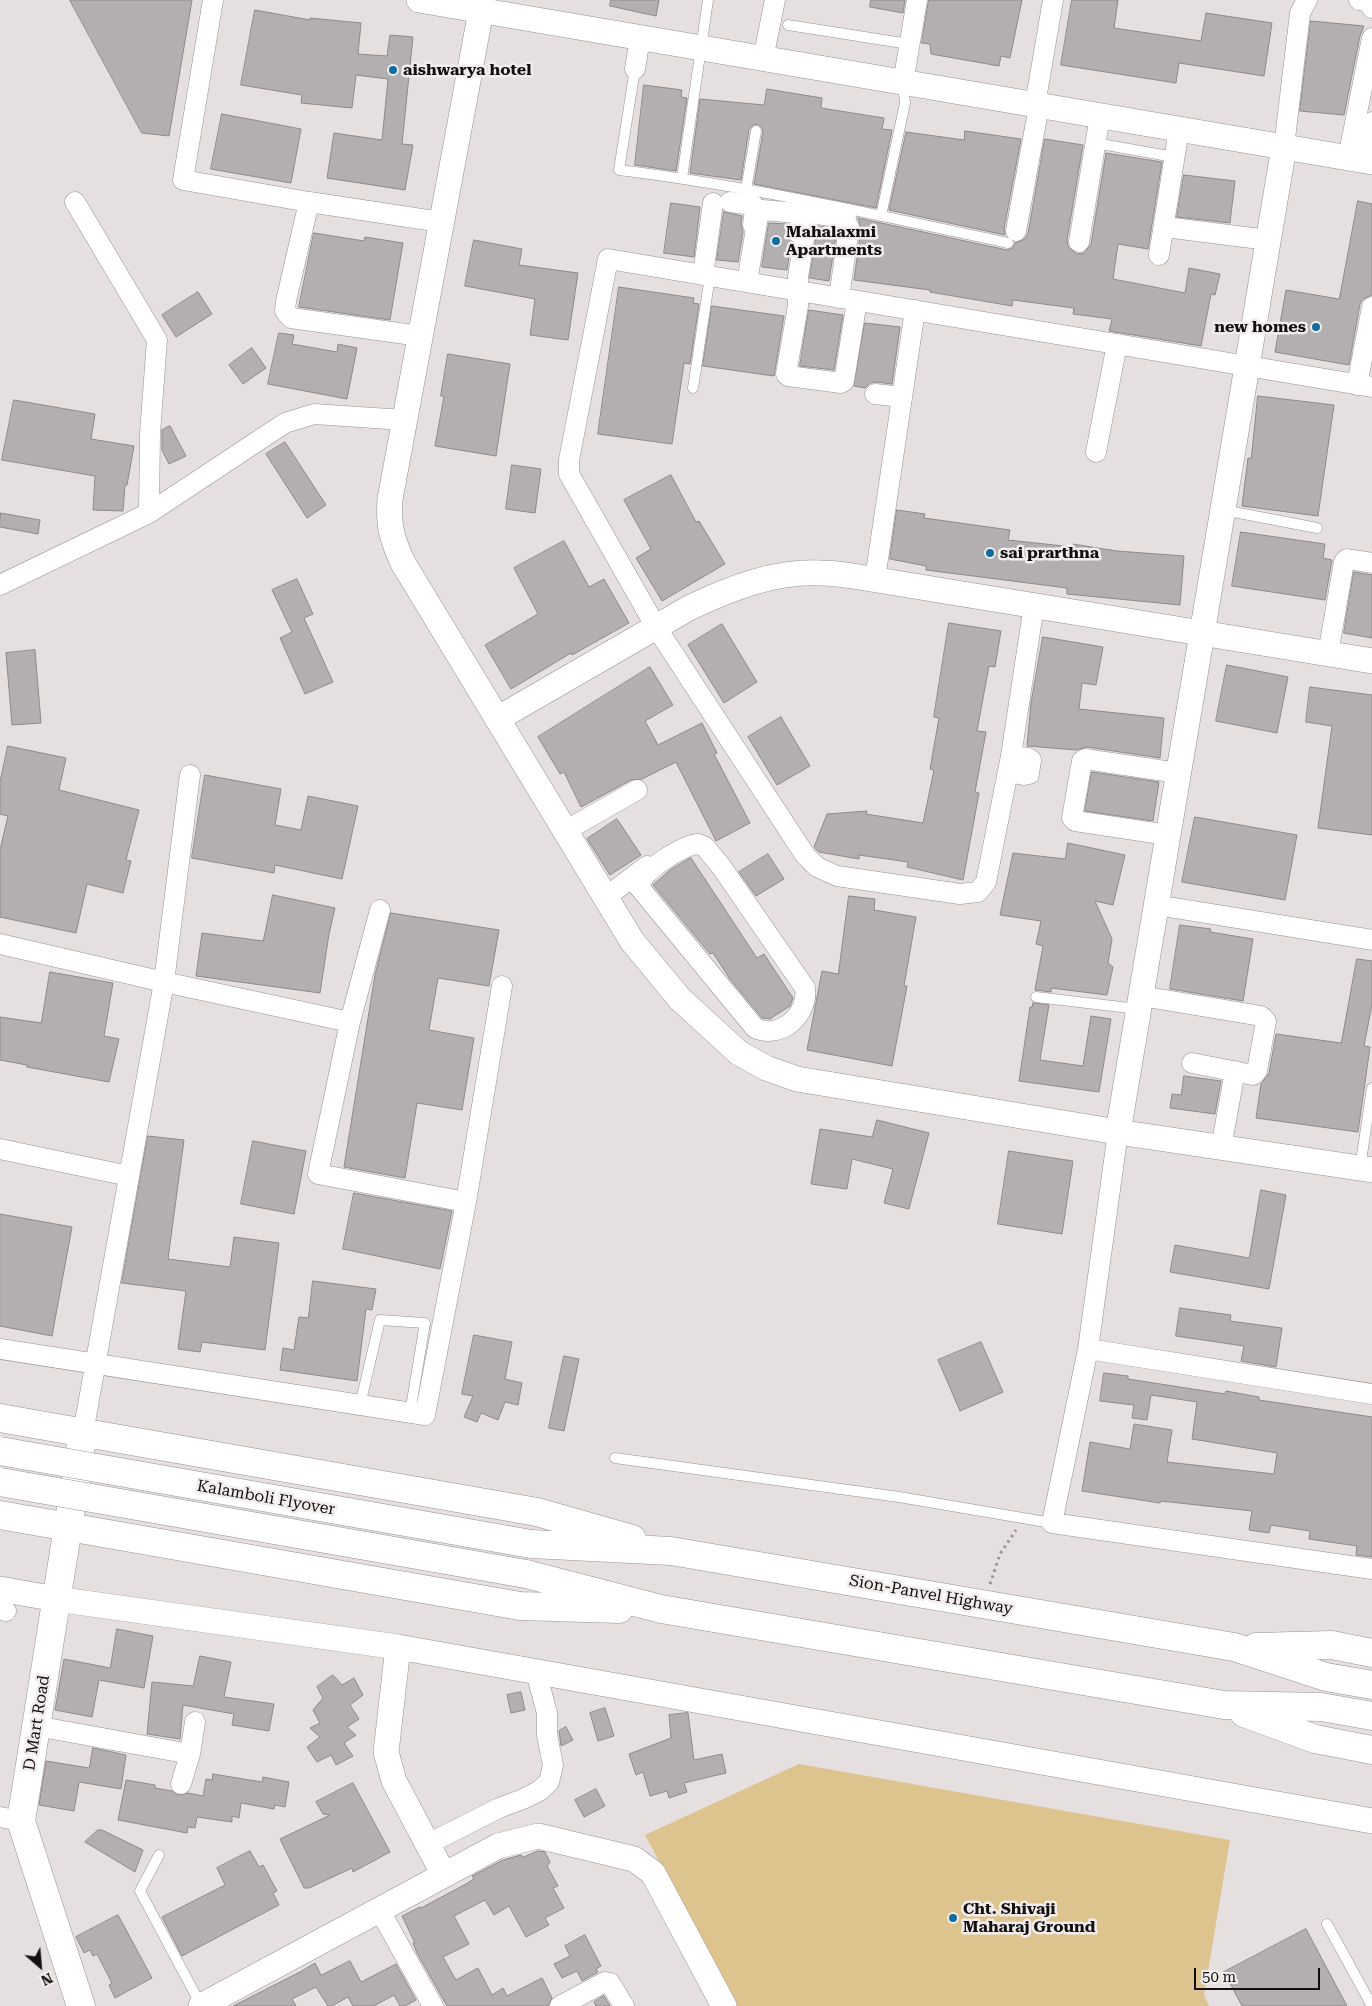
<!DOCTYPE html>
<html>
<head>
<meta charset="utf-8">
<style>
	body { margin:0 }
	#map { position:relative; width:1372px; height:2006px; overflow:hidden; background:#e5dfdf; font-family:"Roboto Serif",serif }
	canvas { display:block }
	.north { position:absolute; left:15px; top:1941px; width:50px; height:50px; -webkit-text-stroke:4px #f2edec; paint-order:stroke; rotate:153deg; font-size:14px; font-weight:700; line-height:20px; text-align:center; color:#11100f }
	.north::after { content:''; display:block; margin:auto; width:18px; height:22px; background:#11100f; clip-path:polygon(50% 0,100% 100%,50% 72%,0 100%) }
	.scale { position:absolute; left:1194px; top:1968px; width:126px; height:22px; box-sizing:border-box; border:2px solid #11100f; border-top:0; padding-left:6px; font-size:15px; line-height:18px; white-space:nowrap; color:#11100f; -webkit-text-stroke:4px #f2edec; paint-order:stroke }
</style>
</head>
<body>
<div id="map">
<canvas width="1372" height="2006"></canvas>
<div class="north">N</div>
<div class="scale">50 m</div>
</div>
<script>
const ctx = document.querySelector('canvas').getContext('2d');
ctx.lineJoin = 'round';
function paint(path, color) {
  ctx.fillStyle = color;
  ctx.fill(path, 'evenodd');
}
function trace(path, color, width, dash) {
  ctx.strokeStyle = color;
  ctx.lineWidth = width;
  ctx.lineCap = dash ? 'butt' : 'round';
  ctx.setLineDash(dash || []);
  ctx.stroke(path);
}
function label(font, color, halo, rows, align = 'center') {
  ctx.font = font + ' "Roboto Serif",serif';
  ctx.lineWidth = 5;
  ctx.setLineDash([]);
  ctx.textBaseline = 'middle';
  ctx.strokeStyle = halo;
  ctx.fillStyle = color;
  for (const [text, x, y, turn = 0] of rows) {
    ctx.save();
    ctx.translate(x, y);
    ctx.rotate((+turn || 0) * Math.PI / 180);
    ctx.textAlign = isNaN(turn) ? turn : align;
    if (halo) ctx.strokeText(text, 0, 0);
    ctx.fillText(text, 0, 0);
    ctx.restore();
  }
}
paint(new Path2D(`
	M799 1764 1230 1840 1204 1995 1209 2006H736L645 1835Z`), '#ddc48e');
const building = new Path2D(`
	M70 0H192L169 136 142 133Z
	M611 0H659L656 16 610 6Z
	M871 0H905L903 13 870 7Z
	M929 0H1022L1010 58 1001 56 999 66 931 54 930 44 922 43Z
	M1072 0H1118L1114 28 1201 41 1206 13 1272 23 1264 76 1179 63 1176 83 1061 65Z
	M255 10 310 20V18L361 23 358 54 387 56 390 35 413 37 402 144 413 145 405 190 327 178 334 133 382 140 388 79 356 75 352 108 301 103 302 95 241 85Z
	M1311 21 1364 26 1360 36 1344 115 1300 111Z
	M644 85 682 90 681 97 687 98 676 171 635 165Z
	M767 89 822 98 821 108 884 118 882 129 892 130 876 208 754 184 763 132 762 128 758 124 753 125 749 129 741 180 690 173 700 99 764 105Z
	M222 114 301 129 291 183 211 169Z
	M965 131 1021 139 1004 229 1005 235 889 210 906 132 964 140Z
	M1045 139 1083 145 1067 240 1068 247 1077 254 1084 253 1091 244 1106 153 1162 162 1148 249 1118 244 1113 279 1185 293 1189 268 1220 274 1215 295 1211 294 1201 346 1109 331 1112 319 1073 314 1074 308 1013 300 1012 306 930 292V290L854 280 861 229 858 218 1007 250 1013 248 1015 243 1025 239 1028 233Z
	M1184 175 1235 181 1230 223 1177 217Z
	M1358 201 1372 204V295L1363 299 1360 304 1349 365 1275 352 1286 290 1339 299Z
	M671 203 700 207 694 257 664 253Z
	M724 212 742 216 741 224 743 232 738 262 717 260Z
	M769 223 787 224V237L791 243 787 270 762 267Z
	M818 226 837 229 829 281 810 278Z
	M314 233 364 241 365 237 403 243 390 320 299 307Z
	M474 240 522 249 519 265 578 273 568 340 530 335 535 299 465 286Z
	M619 287 694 298 693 303 699 304 690 364 684 363 672 444 598 434Z
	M198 292 212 314 176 337 162 315Z
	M712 306 784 316 774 376 703 366Z
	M809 310 843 315 834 370 800 366Z
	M865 323 900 327 892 384 876 382 870 383 865 388 854 386Z
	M279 333 294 335 292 344 337 352 338 344 357 348 347 399 268 384Z
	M252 348 266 368 243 384 229 365Z
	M448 354 510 364 496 456 435 446 444 396H441Z
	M1258 396 1334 405 1318 516 1242 506 1248 458H1251Z
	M14 400 95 414 91 439 134 446 127 485H125L123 511 93 510 95 476 2 460Z
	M170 426 186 456 169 464 162 450V430Z
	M285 442 326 505 307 518 266 454Z
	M512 465 541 469 535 513 506 509Z
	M671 475 696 522 699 521 725 564 662 601 636 558 651 549 624 500Z
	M897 510 925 514 924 518 1010 530 1008 540 1073 547V544L1117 551 1184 556 1180 605 1067 594V588L926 570V566L890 559Z
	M1 513 40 520 38 534 0 527Z
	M1241 532 1325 544 1323 558 1332 560 1325 600 1232 586Z
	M564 541 589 587 604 579 629 623 572 655 571 653 511 689 485 645 538 614 514 568Z
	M1354 572 1372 575V638L1344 633Z
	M297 579 313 614 304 618 333 682 305 694 280 638 292 632 272 590Z
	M949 623 1001 631 995 667 989 666 977 731 986 732 975 792 979 793 963 880 907 867 908 862 859 855V859L819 852 814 847 827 814 867 811 866 814 923 823 934 770 930 769 939 718 934 717Z
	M722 624 757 682 724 703 688 645Z
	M1043 637 1103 647 1096 685 1082 683 1079 709 1164 718 1160 758 1087 747 1076 750 1027 746 1031 703Z
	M35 650 41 723 12 725 6 653Z
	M1227 665 1288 677 1277 733 1216 721Z
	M650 667 673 705 645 721 658 745 702 723 717 753 714 754 750 823 716 841 676 762 642 779 631 780 581 807 564 772 560 774 538 737Z
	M1310 687 1372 695V835L1318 828 1332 726 1306 722Z
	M781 717 810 766 777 785 748 737Z
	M8 746 66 758 59 790 139 810 126 860 131 861 123 893 87 884 76 933 0 917V850L8 816 0 814V782Z
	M1092 772 1159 782 1153 821 1085 811Z
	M205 775 281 789 275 825 301 830 308 796 358 806 342 879 275 865 274 873 192 858Z
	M1195 817 1297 835 1285 900 1182 882Z
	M617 819 641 855 610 875 587 839Z
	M1068 843 1125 855 1113 905 1095 901 1112 939 1108 963 1113 967 1107 995 1051 988V992L1035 990 1043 946 1036 944 1041 921 1000 915 1013 853 1065 859Z
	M768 854 784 879 756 896 739 872Z
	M691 858 757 958 764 954 793 998 790 1006 770 1019 762 1018 730 979 713 953 710 954 653 885 670 870Z
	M273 895 335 908 329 934 320 993 196 976 202 933 263 941Z
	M849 896 875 899 874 910 916 917 904 986H907L892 1066 807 1050 822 971 838 974Z
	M391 913 499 930 489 986 438 978 429 1030 474 1038 462 1110 417 1103 405 1178 344 1167 375 975Z
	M1180 925 1211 929 1210 932 1253 939 1243 1001 1170 989Z
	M1357 959 1372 961V1004L1364 1046 1370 1047 1358 1132 1256 1118 1261 1084 1269 1073 1276 1034 1341 1043Z
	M50 972 113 983 104 1036 119 1039 109 1082 27 1067V1065L0 1060V1017L41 1023Z
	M1033 1003 1049 1005 1040 1060 1083 1066 1091 1016 1111 1019 1099 1092 1019 1081 1030 1007H1032Z
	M1184 1076 1221 1081 1215 1114 1170 1108 1172 1094 1181 1095Z
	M877 1120 929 1133 909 1209 884 1203 893 1169 852 1159 847 1189 811 1184 820 1129 872 1137Z
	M148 1136 184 1140 168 1259 230 1267 234 1237 279 1243 265 1350 202 1342 200 1352 178 1349 186 1291 122 1283Z
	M253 1141 306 1151 294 1214 241 1204Z
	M1009 1151 1073 1161 1062 1234 998 1224Z
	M1261 1190 1286 1195 1269 1289 1170 1272 1175 1245 1249 1258Z
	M354 1193 452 1211 440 1269 343 1249Z
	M0 1214 72 1227 52 1336 0 1326Z
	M313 1281 376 1289 372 1310 366 1309 357 1381 280 1370 283 1348 294 1350 299 1317 308 1318Z
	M1180 1308 1231 1315 1230 1321 1282 1328 1276 1367 1241 1361 1244 1346 1176 1336Z
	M474 1335 512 1342 505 1379 522 1383 518 1405 505 1402 498 1420 481 1413 477 1422 464 1417 473 1396 462 1394Z
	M981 1342 1003 1392 960 1411 938 1360Z
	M564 1356 579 1359 564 1431 549 1428Z
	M1104 1373 1128 1376V1379L1225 1394 1226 1391 1259 1397V1400L1372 1417V1557L1356 1555 1357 1546 1309 1539 1310 1531 1271 1525 1269 1533 1249 1530 1252 1511 1161 1501 1160 1503 1082 1491 1090 1442 1130 1449 1134 1424 1172 1430 1167 1462 1274 1474 1277 1453 1192 1439 1197 1402 1151 1395 1147 1420 1132 1418 1134 1405 1100 1401Z
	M117 1629 153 1636 144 1688 99 1680 92 1717 55 1710 64 1659 110 1668Z
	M200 1656 231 1662 224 1697 274 1704 269 1731 232 1725 234 1714 183 1705 180 1739 147 1734 152 1682 193 1686Z
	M333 1675 342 1685 354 1678 363 1695 350 1705 359 1719 347 1727 356 1735 344 1743 353 1756 336 1765 331 1755 317 1762 307 1747 320 1737 310 1728 320 1723 313 1710 323 1698 317 1687Z
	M521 1692 525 1710 511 1713 507 1695Z
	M605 1708 614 1736 598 1741 590 1713Z
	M688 1713 694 1760 722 1754 726 1773 684 1783 687 1792 669 1798 667 1791 650 1796 643 1772 636 1775 629 1754 671 1738 669 1715Z
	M566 1727 573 1740 561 1746 559 1731Z
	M93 1748 126 1755 121 1789 79 1782 74 1811 39 1805 46 1761 89 1768Z
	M213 1774 262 1782 263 1777 289 1782 285 1807 275 1805 274 1809 241 1803 239 1818 232 1816V1822L197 1817 195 1828 188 1827 187 1833 118 1820 126 1780 155 1785V1788L172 1791 178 1795 188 1793 203 1796 206 1779 212 1780Z
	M353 1783 390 1852 353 1872 352 1868 309 1888H304L280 1839 330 1815 323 1814 316 1802Z
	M596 1789 605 1806 584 1817 575 1800Z
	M98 1830H102L143 1850 135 1872 85 1842Z
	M250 1851 259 1867 263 1865 277 1891 273 1893 279 1905 182 1956 162 1917 225 1885 217 1868Z
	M538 1851 545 1852 550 1862 547 1866 558 1886 553 1888 564 1908 545 1918 549 1925 526 1937 509 1906 494 1915 485 1900 454 1916 469 1944 443 1957 456 1980 478 1968 492 1995 503 1988 507 1996 542 1978 552 1998 548 2006H447L417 1953 413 1943H415L402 1916 420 1907 421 1908 464 1885 474 1879 472 1876 503 1860 521 1855 523 1857Z
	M118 1915 152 1978 115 1998 109 1985 112 1983 97 1954 93 1956 90 1950 84 1953 76 1937Z
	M1306 1929 1347 2006H1242L1224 1972Z
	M585 1935 601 1966 596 1969 598 1972 582 1981 577 1971 562 1978 554 1964 570 1956 565 1946Z
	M350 1961 361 1982 396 1964 416 2000 405 2006H400L394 1995 374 2006H353L348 1997 332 2006H328L316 1987 292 1999 296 2006H233L302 1971 315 1963 321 1975Z
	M604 1996 610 2006H596L594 2002Z`);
paint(building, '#b3aeb0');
trace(building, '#8e898b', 1);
const service = new Path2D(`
	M788 25 909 44
	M635 69 619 170C749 186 879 215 1008 243
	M1101 144 1174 157
	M682 178 708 0
	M746 190 756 131
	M881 216 905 103 903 83
	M693 388 710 276
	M1223 510 1317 528
	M1036 997 1138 1009
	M1360 1168 1372 1088
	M360 1405 380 1320 425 1323 410 1413
	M615 1458 899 1497 1052 1523
	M159 1855 140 1891 201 2005
	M1327 1924 1372 2006`);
const minor = new Path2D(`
	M213 0 183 180 309 202 441 222
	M1359 0 1368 1 1372 8
	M763 59 775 0
	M635 69 640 38
	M903 83 917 0
	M1035 105 1053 0
	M1284 147 1300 13 1307 0
	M1348 158 1372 38
	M1364 161 1372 122
	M75 202 157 340 150 433 149 513
	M309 202 286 301 285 311 291 318 420 336
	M730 202 753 205 755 209 753 225
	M846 218 810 213 808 214 798 277V306L786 374 788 376 841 383 844 381 857 301
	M1173 228 1268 240
	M1016 231 1039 106
	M1079 242 1100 116
	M1159 255 1179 129
	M703 275 713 203
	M747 282 759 211 762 210 798 213 801 215 798 233
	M839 298 849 227
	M1357 385 1372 307
	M875 394 902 397
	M1096 452 1117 344
	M875 579 915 310
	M0 585 149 513 285 423 314 414 404 420
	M1034 605 1011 756 986 882 978 892 960 894 837 876 817 867 805 855 656 627 569 474V460L608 259 1372 387
	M1328 654 1344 562 1347 559 1372 563
	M1008 772 1024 775 1029 774 1031 760 1028 758 1011 756
	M565 831 637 790
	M1168 835 1075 821 1072 818 1082 761 1085 759 1178 773
	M698 844 705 847 720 865 805 988C809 1014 781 1040 755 1028L639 887C641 871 683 845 698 844Z
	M606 897 647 866
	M1156 905 1372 940
	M0 944 164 982 350 1022 318 1174 466 1202
	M1141 996 1261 1016 1266 1021 1257 1071 1253 1075 1192 1063
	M350 1022 380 910
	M1118 1132 1088 1349 1052 1523 1372 1569
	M1221 1148 1235 1071
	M0 1149 129 1176
	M0 1349 425 1415 466 1202 502 986
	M1088 1349 1372 1394
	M83 1433 164 982 190 775
	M0 1609 6 1611
	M36 1726 190 1754 181 1784
	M190 1754 195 1722
	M0 1817 21 1821
	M428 1844 499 1808 523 1799 539 1791 549 1782 553 1765 547 1735V1713L536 1672
	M380 1911 433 2006
	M560 2006 605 1982 610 1983 624 2006`);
const tertiary = new Path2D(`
	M419 0 1372 162
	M483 0 390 499C388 526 392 539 403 563L632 941 680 999 739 1053 766 1068 797 1079 1118 1132 1372 1170
	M497 719 689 608C731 588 774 571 821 573 834 573 847 575 859 577L1372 661
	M1118 1132 1284 147
	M0 1589 56 1599 398 1647 1372 1821
	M398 1647 386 1752 394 1781 444 1875
	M201 2006 498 1846 538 1836 634 1859 653 1873 724 2006`);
const secondary = new Path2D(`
	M81 2006 21 1821 83 1433`);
const motorway = new Path2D(`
	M0 1418 537 1512 632 1539
	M0 1515 520 1606 619 1609
	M531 1544 671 1551 1234 1647 1326 1677 1372 1685
	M526 1574 661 1609 1224 1705 1321 1707 1372 1716
	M1256 1647 1332 1645 1372 1653
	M1244 1713 1315 1739 1372 1750`);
trace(service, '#969291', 11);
trace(minor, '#969291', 21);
trace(tertiary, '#969291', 26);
trace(secondary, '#969291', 29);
trace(motorway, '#969291', 29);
trace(new Path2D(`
	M990 1584 1000 1554 1016 1530`), '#989493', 3, [2.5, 4]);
trace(service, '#fff', 10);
trace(minor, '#fff', 20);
trace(tertiary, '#fff', 25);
trace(secondary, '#fff', 28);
trace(motorway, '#fff', 28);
const motorwayBridge = new Path2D(`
	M0 1451 531 1544
	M0 1482 526 1574`);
trace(motorwayBridge, '#969291', 29, []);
trace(motorwayBridge, '#fff', 28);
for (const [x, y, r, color] of [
	[393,70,5,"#116d9c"],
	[776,241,5,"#116d9c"],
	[1316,327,5,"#116d9c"],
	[990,553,5,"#116d9c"],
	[953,1918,5,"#116d9c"]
]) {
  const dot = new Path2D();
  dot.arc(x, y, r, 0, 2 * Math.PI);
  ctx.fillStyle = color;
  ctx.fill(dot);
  trace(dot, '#f2edec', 2);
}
label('bold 16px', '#11100f', '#f2edec', [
	["aishwarya hotel",403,70],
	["Mahalaxmi",786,232],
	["Apartments",786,250],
	["new homes",1306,327,"right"],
	["sai prarthna",1000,553],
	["Cht. Shivaji",963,1909],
	["Maharaj Ground",963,1927]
], 'left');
label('16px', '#11100f', '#f2edec', [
	["Kalamboli Flyover",266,1498,10],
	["Sion-Panvel Highway",931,1595,10],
	["D Mart Road",37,1723,-81]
]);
</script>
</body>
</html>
